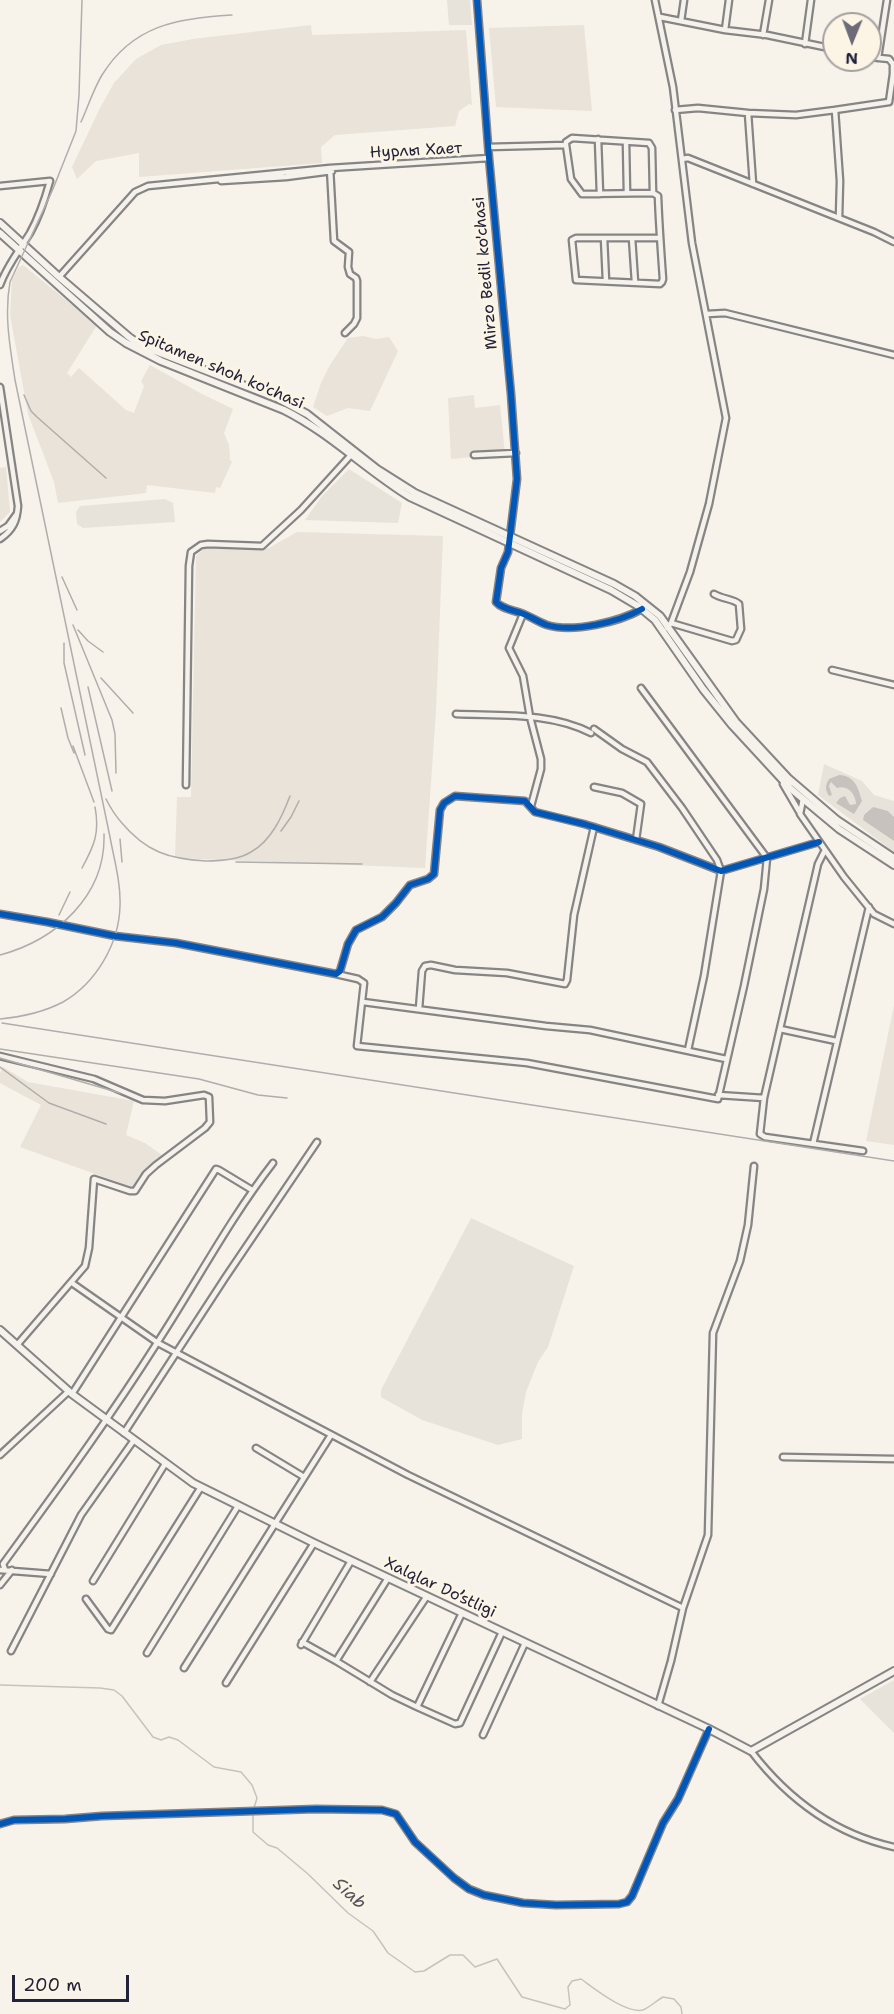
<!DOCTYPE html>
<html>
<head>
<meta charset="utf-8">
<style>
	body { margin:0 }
	#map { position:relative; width:894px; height:2014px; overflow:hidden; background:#f7f3ea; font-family:"Shantell Sans",sans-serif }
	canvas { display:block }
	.north { position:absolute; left:822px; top:12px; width:60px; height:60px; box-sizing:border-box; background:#fcf5e5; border:2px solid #a5a1a1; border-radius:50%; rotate:181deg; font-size:16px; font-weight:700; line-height:24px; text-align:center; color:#22223b }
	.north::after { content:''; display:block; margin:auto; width:21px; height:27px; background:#6d6b78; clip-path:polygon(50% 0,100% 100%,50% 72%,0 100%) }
	.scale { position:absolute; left:12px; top:1975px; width:117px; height:27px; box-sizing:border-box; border:3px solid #22223b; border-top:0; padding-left:8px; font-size:18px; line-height:21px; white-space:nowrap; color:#22223b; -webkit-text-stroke:4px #fcf5e5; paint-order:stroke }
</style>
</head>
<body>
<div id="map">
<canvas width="894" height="2014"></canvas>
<div class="north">N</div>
<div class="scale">200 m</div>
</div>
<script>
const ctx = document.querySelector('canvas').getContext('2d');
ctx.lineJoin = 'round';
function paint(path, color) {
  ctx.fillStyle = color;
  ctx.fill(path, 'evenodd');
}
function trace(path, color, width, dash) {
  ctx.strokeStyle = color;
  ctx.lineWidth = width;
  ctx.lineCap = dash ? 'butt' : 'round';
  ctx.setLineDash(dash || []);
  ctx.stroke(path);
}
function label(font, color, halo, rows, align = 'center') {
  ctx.font = font + ' "Shantell Sans",sans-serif';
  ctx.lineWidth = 6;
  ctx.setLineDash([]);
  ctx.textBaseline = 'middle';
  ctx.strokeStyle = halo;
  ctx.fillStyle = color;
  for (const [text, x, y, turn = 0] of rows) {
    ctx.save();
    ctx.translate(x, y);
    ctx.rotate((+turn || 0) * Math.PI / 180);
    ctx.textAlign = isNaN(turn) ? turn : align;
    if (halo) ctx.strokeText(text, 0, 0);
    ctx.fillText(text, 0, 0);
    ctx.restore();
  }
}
paint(new Path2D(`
	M311 25 312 35 466 30 472 105 469 104 459 111 455 126 335 135 321 147 322 163 139 177V153L96 161 77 179 72 167 99 110 114 83 136 59 161 45 193 39Z
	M584 25 592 111 496 107 489 28Z
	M23 265 97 325 67 373 71 377 79 368 126 410 134 413 144 386 141 381 150 365 202 394 233 409 224 433 229 445 230 460 232 462 220 488 216 487 215 493 147 485 146 493 58 503 54 482 28 414 10 315 12 280 18 268Z
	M363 336 376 339 389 337 398 351 370 411 348 408 327 416 313 407 321 383 330 365 348 338Z
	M474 395 475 408 500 405 505 454 451 459 448 398Z
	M6 467 10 512 0 522V468Z
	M297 532 443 536 436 711 425 868 175 858 177 797H191L196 556 208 545 269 548Z
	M894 1005V1145L866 1141Z
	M3 1067 28 1082 134 1101 126 1135 145 1143 162 1155 138 1177 134 1188 20 1147 41 1105 0 1083V1073Z`), '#e9e3d9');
paint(new Path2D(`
	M447 0H470L472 25H449Z
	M349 469 402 503 398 523 305 520 322 496Z
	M165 499 173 503 175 522 83 528 77 524 76 512 80 506Z
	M824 764 862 781 874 795 894 801V852L818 795Z
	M471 1218 574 1266 548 1347 538 1362 526 1392 522 1414V1439L498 1445 422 1420 381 1397V1390Z
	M894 1680V1733L860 1699Z`), '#e8e3da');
paint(new Path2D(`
	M839 775C855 776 858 787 862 801L854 814 836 803 840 798 845 796 850 805 856 804C856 795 848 784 837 788L831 782 829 786 832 795 829 796C825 790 825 785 829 779Z
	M873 807 888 811 894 817V841L863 820 864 815Z`), '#c7c2be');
trace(new Path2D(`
	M0 1685 100 1688 114 1690 122 1696 153 1737 161 1740 169 1737 178 1740 214 1767 241 1772 252 1785 257 1798 254 1808
	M253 1813V1832L268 1845 277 1848 308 1874 348 1913 373 1931 388 1953 415 1972 424 1971 450 1955H463L475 1967 497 1959 522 1997 565 2009 570 2005 568 1987 572 1981 581 1979C595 1989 626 2014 643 2010 650 2007 656 2001 663 1997L674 1999 681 2007 682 2014`), '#c7c2be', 1.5);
const minor = new Path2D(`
	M477 0 489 158 511 394 517 479 508 552 501 568 496 602C502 609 513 610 521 613 530 616 538 622 547 625 573 633 619 622 642 609
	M655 0 673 87 692 243 726 418 709 504 690 572 671 623 667 628
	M660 17 725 30 767 35 834 49
	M681 21 684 0
	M725 30 729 0
	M763 35 769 0
	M805 44 811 0
	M870 57 889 59 893 64V74H894
	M878 58 887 0
	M675 110 698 108 748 113 753 184
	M748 113 796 115 835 110
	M598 139 600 194
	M626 142 627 193
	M566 145V142L572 138 649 143 652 148 653 193 658 196C659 224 661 251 663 279L662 282 660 284 576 280 572 240 576 238H660
	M488 147 566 145 571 179 582 194 653 193
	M682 159 688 158 874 232 894 242
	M330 168 334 241 349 252 348 267 350 274 356 278 357 281V318L354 324 345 333
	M221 181 286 177 332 171
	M0 186 50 181C45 199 39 217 30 233 19 251 7 265 0 285
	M839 218 840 181 835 110 889 102 893 74
	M604 238 606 281
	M632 238 635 282
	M59 277 135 192 148 186 330 168 489 158
	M707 314 725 313 894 355
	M0 387 18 506C17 521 13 530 0 539
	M474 455 516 453
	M0 531 8 526 16 515
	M523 614 509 648 523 676 530 717 541 759V769L531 806
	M671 623 732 641 736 640 741 629 739 604C734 599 722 599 714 594
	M832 670 894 685
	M456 714C501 716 550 712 591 733
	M594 729 622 749 647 762 682 808 717 860 721 871 704 976 688 1050
	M783 784 800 813
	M186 785 189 566 191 552 201 545 208 544 262 546 301 510 351 455
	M594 787 622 793 641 804 636 840
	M803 799 800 814 844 877 874 914 894 924
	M825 850 818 864 764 1098 760 1134 765 1137 863 1151
	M0 914 47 922 115 936 176 943 336 974 340 971 348 944 356 930 382 917 396 903 410 885 428 879 434 874 440 810 444 803 455 796 525 801 535 812 584 824 659 847 721 871 819 842
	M336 974 358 979 364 983 357 1046 527 1063 718 1099 744 986 764 889 767 858 641 688
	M363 1002 546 1026 590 1030 726 1059
	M419 1009 422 971 425 966 431 965 455 970 507 973 565 984 567 980 574 915 594 827
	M780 1029 836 1041
	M0 1056 94 1079 143 1100 165 1101 204 1095 209 1097 210 1122 205 1128 156 1165 146 1174 135 1191H130L94 1179 89 1248 85 1266 17 1345
	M718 1095 764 1098
	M813 1144 869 907
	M72 1283 158 1343 294 1415 408 1475 683 1608
	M72 1394 216 1169 219 1170 252 1190
	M124 1433 225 1278 317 1142
	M256 1448 304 1477
	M0 1455 69 1391
	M783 1457 894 1459
	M0 1570 51 1574
	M5 1570 3 1564C56 1491 109 1419 157 1343 196 1283 229 1220 273 1163
	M388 1578 336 1661 392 1695 417 1707 462 1613
	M93 1581 165 1464
	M0 1585 12 1570
	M86 1599 108 1629 111 1630 201 1487
	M302 1642 336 1661
	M301 1645 351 1561
	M11 1651 81 1515 134 1440
	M147 1653 238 1506
	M184 1668 331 1435
	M370 1682 427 1596
	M226 1683 314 1543
	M658 1706 671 1661 683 1608 708 1535 713 1333 740 1261 748 1225 754 1166
	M417 1707 455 1724 460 1723 502 1632
	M483 1735 525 1643
	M751 1751C787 1798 835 1834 894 1847
	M0 1824 14 1820 65 1819 102 1816 316 1809 382 1810 396 1814 415 1842 454 1878 469 1889 484 1895 523 1903 556 1905 619 1904 627 1902 632 1896 663 1823 678 1799 709 1729`);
const major = new Path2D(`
	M0 223 59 277 129 337 142 346 279 399 307 414 377 469 415 493 614 584 635 596 660 616 736 722 788 778 837 820 894 858
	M0 233 110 332 126 343 161 361 284 410C330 433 366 470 410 497L611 590 638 606 655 620 703 689 732 725 791 789 839 829 894 865
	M0 1330 72 1394 193 1483 314 1543 709 1729 751 1751 894 1671`);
trace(minor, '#868485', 9);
trace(major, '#868485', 10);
trace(minor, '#f5f2ec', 4.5);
trace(major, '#f5f2ec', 6);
trace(new Path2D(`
	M81 122C88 107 93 90 102 75 133 25 178 18 232 15
	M24 395 31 411 37 417 106 478
	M62 577 77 610
	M73 625 112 720 115 734 116 773
	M78 630 88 641 103 652
	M64 643V663L85 755
	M101 678 133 713
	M88 687 112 791
	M61 708 68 738 74 753
	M73 746 94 802
	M106 799C110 807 115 815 121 822 146 852 169 859 206 861 221 861 238 860 251 852 271 841 282 817 290 796
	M281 831 291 817 299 801
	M120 839 122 862
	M236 862 362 864
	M82 868C94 846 100 833 95 807
	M59 915 70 892
	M0 955C56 940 106 896 104 834
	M0 1019C21 1017 44 1012 63 1002 96 983 119 944 120 906 121 883 114 859 110 837L15 380C10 347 4 315 10 282L53 189 76 131 79 95 82 0
	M2 1023 894 1161
	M0 1049 199 1079 258 1095 287 1098
	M0 1058 120 1093
	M0 1067 49 1103 106 1124`), '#b0aead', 1.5);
trace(new Path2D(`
	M477 0 489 158 511 394 517 479 508 552 501 568 496 602C502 609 513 610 521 613 530 616 538 622 547 625 573 633 619 622 642 609
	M0 914 47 922 115 936 176 943 336 974 340 971 348 944 356 930 382 917 396 903 410 885 428 879 434 874 440 810 444 803 455 796 525 801 535 812 584 824 659 847 721 871 819 842
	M0 1824 14 1820 65 1819 102 1816 316 1809 382 1810 396 1814 415 1842 454 1878 469 1889 484 1895 523 1903 556 1905 619 1904 627 1902 632 1896 663 1823 678 1799 709 1729`), '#0057b8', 6);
label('16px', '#22223b', '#fcf5e5', [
	["Нурлы Хает",416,151,-3],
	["Mirzo Bedil ko'chasi",486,273,-95],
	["Spitamen shoh ko'chasi",221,370,23],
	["Xalqlar Do’stligi",440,1588,25]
]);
label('italic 18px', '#545362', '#fcf5e5', [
	["Siab",349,1894,42]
]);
</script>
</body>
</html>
